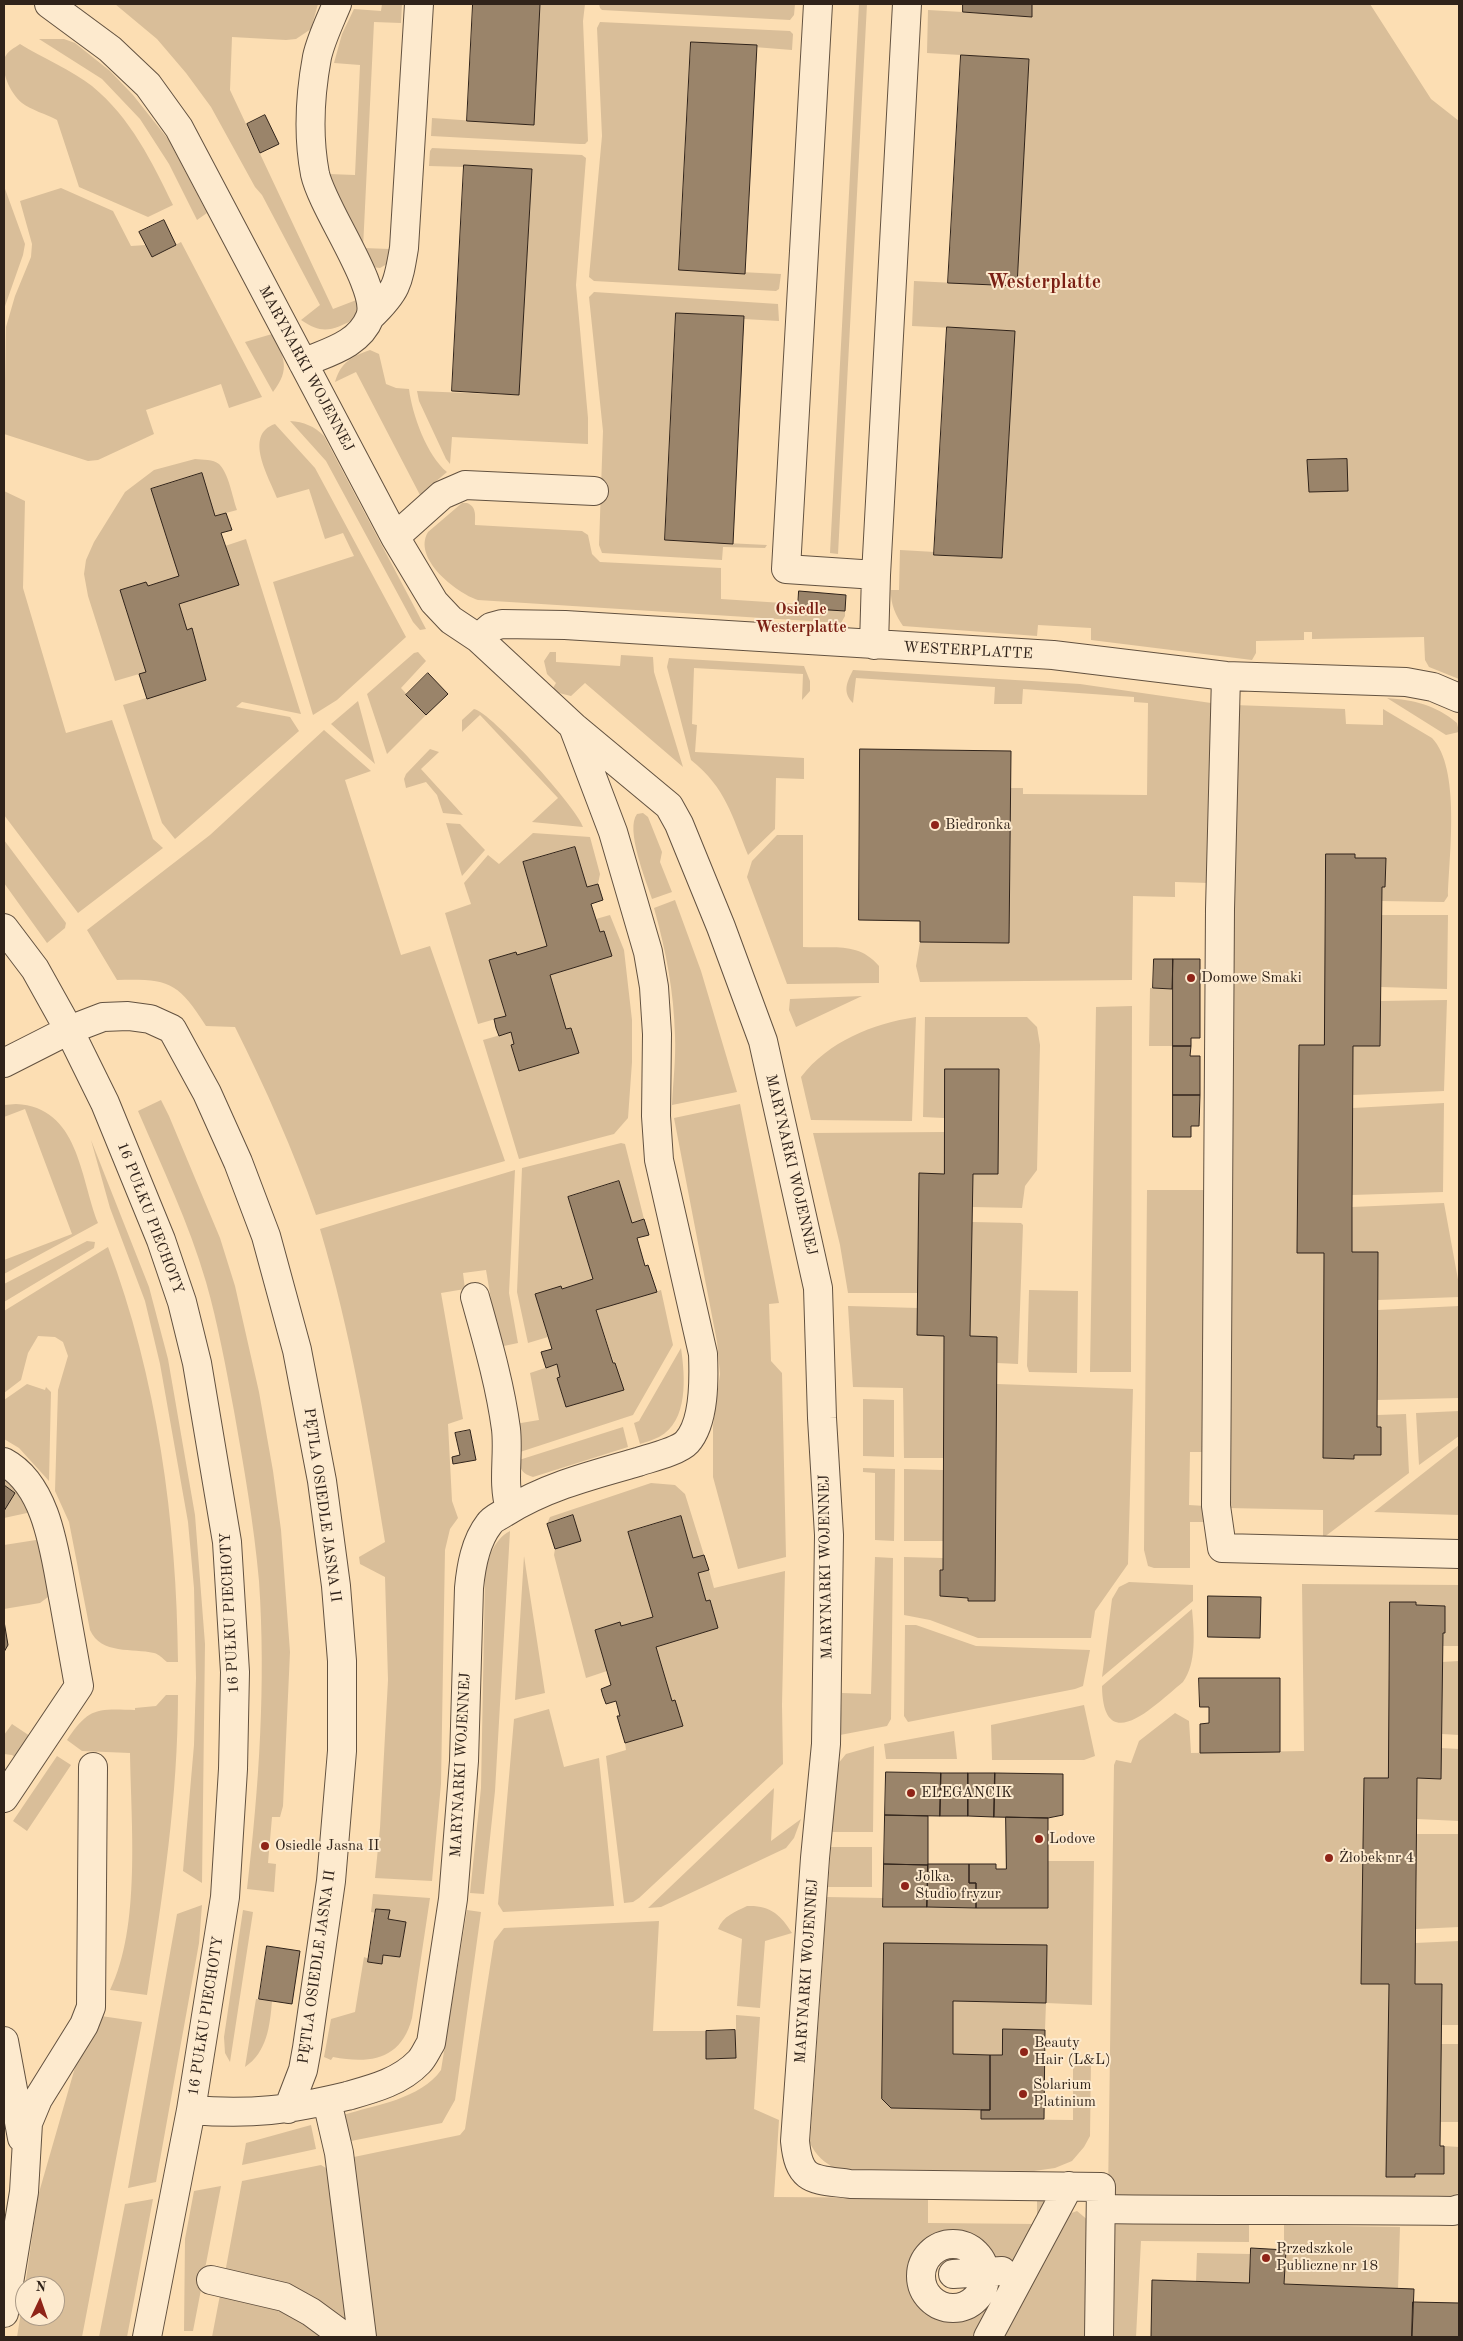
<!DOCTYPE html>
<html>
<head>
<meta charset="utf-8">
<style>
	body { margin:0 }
	#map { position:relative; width:1463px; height:2341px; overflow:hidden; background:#fcdeb3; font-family:"Old Standard TT",serif }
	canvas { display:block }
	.frame { position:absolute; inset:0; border:5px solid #30231a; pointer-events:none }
	.north { position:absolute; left:15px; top:2276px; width:50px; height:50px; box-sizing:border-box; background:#fdeace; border:1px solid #ab9a86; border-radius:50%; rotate:3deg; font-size:14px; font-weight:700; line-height:20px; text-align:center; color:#30231a }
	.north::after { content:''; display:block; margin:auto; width:18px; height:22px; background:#8f2418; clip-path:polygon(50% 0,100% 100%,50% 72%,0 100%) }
</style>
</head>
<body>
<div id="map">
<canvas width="1463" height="2341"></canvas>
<div class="frame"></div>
<div class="north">N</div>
</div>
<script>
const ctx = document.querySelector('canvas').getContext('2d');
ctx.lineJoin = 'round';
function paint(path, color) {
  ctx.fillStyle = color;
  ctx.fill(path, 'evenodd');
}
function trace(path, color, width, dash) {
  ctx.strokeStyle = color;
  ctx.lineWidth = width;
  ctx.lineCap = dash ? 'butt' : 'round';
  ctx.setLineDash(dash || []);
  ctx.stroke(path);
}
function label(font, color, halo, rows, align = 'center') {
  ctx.font = font + ' "Old Standard TT",serif';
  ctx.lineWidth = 4;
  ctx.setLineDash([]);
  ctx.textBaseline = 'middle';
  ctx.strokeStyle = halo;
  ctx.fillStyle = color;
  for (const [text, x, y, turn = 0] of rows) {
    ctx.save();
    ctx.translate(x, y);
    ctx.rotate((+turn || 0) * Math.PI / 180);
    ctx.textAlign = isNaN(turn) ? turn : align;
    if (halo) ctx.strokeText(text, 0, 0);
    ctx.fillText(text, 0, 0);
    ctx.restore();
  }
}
paint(new Path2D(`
	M115 4H318L311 29 296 39 286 40 232 37 230 90 333 309 359 299 356 319C333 329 324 336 301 320L320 305 262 195 255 187 211 107 186 73 157 39Z
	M382 4H402L401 23 374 22 363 248 390 249 387 264 380 268 372 267 369 263 329 174 355 175 360 65 334 63 342 34 354 9 381 11Z
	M540 4H585L583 21 588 141 585 144H580L431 136 432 118 534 125Z
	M599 4H795L794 15 790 20 602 10 600 8Z
	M859 4H867L838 554 830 553Z
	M1032 4H1370L1431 99 1459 121V679L1429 667 1425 660 1424 637 1312 639V632H1304V640L1256 641V653L1252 660 1091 640V628L1038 625 1037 636 903 626C896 616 890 603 891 590H899L900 550 935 552V555L1002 558 1015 331 912 326 914 281 1017 286 1029 59 927 53 928 10 1031 16Z
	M600 22 790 31 793 34 792 50 691 42 679 269 781 274 779 289 776 291 594 281 589 277 602 136 597 28Z
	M39 39H64L75 43 110 71 133 95 168 139 207 213 197 220 169 164 140 119 102 79Z
	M20 44C41 57 73 71 92 86 131 118 152 162 173 205L148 217 79 187 57 120C46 114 31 110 22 103 10 93 0 71 5 57 8 51 14 48 20 44Z
	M432 148 582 155 586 158 576 285 588 418V444L452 437 450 464 446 459 419 401 417 391 519 395 532 169 464 165V167L429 166 430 151Z
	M4 186 25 244 23 255 4 309Z
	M61 188 113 211 131 246 146 245 152 257 181 242 262 397 229 408 221 384 146 410 154 434 98 460 88 461 4 434 6 327 15 296 31 257 32 244 20 201Z
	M594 292 778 304 779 321 744 319V316L676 313 665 540 767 545 765 548 723 547 722 560 602 553 599 545 603 431 589 297Z
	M272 334C284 357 291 369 273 392L245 342Z
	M370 350 379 354 386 384 396 388 409 389C412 414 427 456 447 472L420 495 356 372 335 382C341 362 351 357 370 350Z
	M290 421C304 422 314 426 324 436L426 629 420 630 413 622 326 461Z
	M275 424 315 468 406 637 337 700 313 715 273 582 354 556 343 533 325 539 309 489 277 498C269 477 243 435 275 424Z
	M195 459C203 460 213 459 219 464 229 474 232 496 237 510L215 516 201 474 152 489 179 576 148 586 146 582 120 590 146 672 115 681 88 596 84 574 86 560 94 542 125 492 154 470Z
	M4 491 25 501 23 588 66 733 112 720 153 839 163 848 78 913 4 815Z
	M462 503H467C477 507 475 516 475 525L582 531 588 535 592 554 600 562 721 568V599L798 604V608L845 611V616L841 623 478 600C456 593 412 558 428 532Z
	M246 539 301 714 242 702 236 707 290 717 299 731 175 839 162 823 123 705 206 680 192 629 187 630 179 604 239 585 225 546Z
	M418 652 426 661 401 688 426 715 387 754 367 694 414 653Z
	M550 652H556V662L620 666 621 655 653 657 654 672 683 767 585 683 571 696 559 693 553 688 556 683 547 674 544 661Z
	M669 658 804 666 810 681V691L802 700 803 674 694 668 692 724 697 725 695 752 804 758V779L776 778 775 829 748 855C732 816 726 788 691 760L667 667Z
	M853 670 1080 684 1211 703 1209 883 1175 882V897L1133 896 1132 980 920 982 916 966 920 942 1009 943 1011 788H1023V794L1147 795 1148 703 1134 702V697L1023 689 1022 704H994L995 687 856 678 853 703C842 692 847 682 853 670Z
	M1387 698C1414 700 1436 705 1457 723L1459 732 1446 735Z
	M358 701 375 764 331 724Z
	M1234 705 1345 709 1346 724 1383 725V709L1432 738C1461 768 1449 856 1448 896L1444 902 1381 901 1382 887 1385 886V858H1355V854H1326L1324 1045 1299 1046 1297 1252 1324 1253 1323 1458 1353 1459 1354 1455H1381V1427H1377V1415L1406 1414 1409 1473 1323 1538V1510L1228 1508Z
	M474 709C490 711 579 810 583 827L532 822 558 798 480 715 462 732V720Z
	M324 730 371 771 345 780 401 955 430 946 505 1161 316 1215C293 1150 266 1089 235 1027L206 1026C177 981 169 979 117 980L87 930 210 835Z
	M430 749 439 752 421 769 463 815 443 813 437 795 426 782 406 788 404 779 406 774Z
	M643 813 648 817 662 852 660 862 672 892 652 899C646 881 625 829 637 814Z
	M446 823 460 824 485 850 462 876Z
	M533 833 590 837 600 874 598 884 587 887 574 847 523 863 547 946 517 955 516 952 489 960 506 1016 478 1024 445 913 471 904 464 883 488 855 499 864Z
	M777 835H803V947C832 949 858 941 879 966V983L787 984 747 877 752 861Z
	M4 840 66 923 65 928 47 943 4 883Z
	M675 900 701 971 737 1092 672 1105C673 1082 676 1059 675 1036 674 992 666 951 654 908Z
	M610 915 624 950 632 1020V1062L628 1118 614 1134 519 1159 483 1040 511 1032 514 1044 511 1046 519 1071 579 1053 571 1028 566 1029 550 975 612 956 604 931 600 932 596 919Z
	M1381 915H1448L1447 989 1381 987Z
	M1150 988 1172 989 1173 1046H1149Z
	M862 996 796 1027 789 1010 790 999Z
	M1447 1000 1444 1091 1353 1095V1046H1380V1001Z
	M1132 1006 1131 1372H1090L1096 1007Z
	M916 1017 912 1121 811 1120 801 1077C829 1041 872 1024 916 1017Z
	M925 1017H1027L1037 1027 1040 1045 1037 1170 1025 1186 1022 1208 972 1207 973 1174 998 1069H945L944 1118 923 1117Z
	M161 1100 169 1116 220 1238 235 1286 259 1392 273 1471 281 1530 290 1652 283 1806 280 1817H272L268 1863 276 1864 274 1892 247 1889C259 1787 266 1684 259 1581 254 1524 244 1468 234 1411 226 1368 218 1324 206 1282 189 1223 162 1167 138 1111Z
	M1444 1103 1443 1192 1352 1195 1353 1108Z
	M16 1104C79 1107 80 1177 98 1223L4 1274V1260L72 1234 25 1109 4 1117V1105Z
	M740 1104 779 1303 769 1304 771 1361 782 1373 786 1557 738 1569 713 1477V1426L720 1374 717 1342 674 1118Z
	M944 1132V1174H919L918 1293H848L840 1245 813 1133Z
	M91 1140 149 1287 168 1359 195 1515 205 1644 202 1883 183 1871 194 1745 196 1678 194 1588 188 1522 160 1364 145 1301 110 1208Z
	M621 1143 625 1144 644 1219 632 1223 619 1181 568 1197 593 1279 562 1289 561 1286 535 1294 548 1337 528 1343 517 1292 522 1168Z
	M515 1170 509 1293 518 1343 499 1347 486 1270 463 1273 465 1289 441 1293 463 1419 448 1424 452 1501 458 1518 450 1529 445 1550 441 1784 432 1881 375 1878 380 1828 388 1680 385 1577 360 1564 359 1557 385 1542C368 1435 351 1333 320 1229Z
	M1147 1190H1205L1204 1452H1190L1189 1505 1205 1506 1204 1522H1190V1568H1154L1148 1566 1144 1550Z
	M1444 1203 1459 1285V1297L1378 1300V1252H1352V1207Z
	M972 1222 1021 1223 1023 1225 1018 1364 997 1363V1337L970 1336Z
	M87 1241 95 1242 94 1248 4 1302V1284Z
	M108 1247C157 1377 177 1522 178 1662H167C163 1659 159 1654 154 1653 133 1648 101 1655 90 1630L69 1522 55 1491 58 1390 68 1356 63 1342 55 1337 38 1336 28 1353 21 1380 4 1393V1311Z
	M661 1290 673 1345 633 1415 520 1452 515 1424 539 1420 530 1373 557 1364 560 1377 557 1378 566 1407 623 1390 596 1310Z
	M1029 1290 1078 1291 1077 1373 1029 1372 1027 1366Z
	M848 1306 918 1308V1335L944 1336 943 1458H904L903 1388 853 1387Z
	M1459 1306V1398L1377 1400 1378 1310Z
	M681 1348C685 1376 689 1421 659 1437 653 1440 646 1442 640 1444L634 1423 639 1421Z
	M27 1384 45 1390 46 1387 51 1392 49 1481 19 1448 4 1439V1400Z
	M997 1384 1133 1389 1128 1564 1095 1611 1091 1638H978L930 1620 904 1615V1557L943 1558V1570H940V1596L968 1598V1601H995Z
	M863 1399 894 1400V1457L863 1456Z
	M1459 1411V1436L1419 1465 1416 1413Z
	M623 1427 628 1447 533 1477C523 1474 520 1470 519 1460Z
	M1459 1445V1515L1374 1512Z
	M863 1468 895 1469 894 1541 875 1540V1473L863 1472Z
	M904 1469 943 1470V1541H904Z
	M4 1473 9 1476 29 1509 27 1513 4 1518V1511L15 1493 4 1485Z
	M651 1483 675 1485 685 1494 704 1555 693 1558 681 1516 628 1532 653 1617 621 1626 620 1622 595 1630 607 1671 586 1678 554 1555 555 1549 581 1540 572 1516 547 1524 550 1517Z
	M510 1531 495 1791 484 1894 470 1893 481 1788 485 1576C488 1559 493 1540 510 1531Z
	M36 1540 42 1544 50 1590 48 1597 40 1603 4 1609V1545Z
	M524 1556 545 1693 515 1700Z
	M875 1557 893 1558 891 1719 887 1726 840 1735 842 1693 871 1694Z
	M709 1570 714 1588 785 1571 782 1705 783 1764 639 1898 633 1902 624 1903 606 1756 626 1750 625 1743 683 1726 675 1700 672 1701 656 1647 718 1628 710 1600 706 1601 698 1573Z
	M1129 1582 1193 1585V1601L1102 1677 1112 1599 1119 1587Z
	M1302 1584 1459 1585V1646H1442L1443 1633H1445V1606L1416 1605V1602H1390L1388 1778H1364L1361 1983 1389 1984 1386 2176 1444 2174V2146L1459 2147V2193L1451 2196 1387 2199 1108 2195 1114 1765 1116 1760 1131 1763 1139 1741 1175 1713 1189 1721 1191 1753 1304 1751Z
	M1192 1609C1194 1631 1197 1663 1183 1682 1157 1703 1103 1760 1102 1686Z
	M905 1625H916L976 1646 1090 1650 1083 1686 1075 1689 908 1722 904 1716Z
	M1459 1661V1735L1442 1734V1662Z
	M166 1695H178C178 1796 163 1895 147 1995L110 1990C141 1927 131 1823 130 1753L82 1751 67 1740C89 1707 97 1709 135 1710V1708L156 1706Z
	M1084 1705 1095 1756 1084 1760H992L991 1725Z
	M549 1709 564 1767 599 1758 614 1906 503 1912 498 1904 514 1719Z
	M12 1724 33 1738 19 1760 12 1755 4 1754V1735Z
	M954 1731 957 1759H886L884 1744Z
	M874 1746 873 1832H832L837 1765 846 1754Z
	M1441 1748 1459 1749V1821L1417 1819V1778L1441 1779Z
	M57 1756 71 1765 27 1831 13 1821Z
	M774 1788 771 1841 801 1819 794 1838 786 1848 661 1907 648 1908Z
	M1417 1834H1459V1927L1416 1929Z
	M831 1847H872V1887H828Z
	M1048 1861H1094L1092 2005 1046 2003 1045 2030 1003 2029 1002 2055 953 2054V2001L1046 2003 884 1943 882 2099 891 2108 981 2110V2119L1073 2120V2060H1091L1090 2136 1084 2147 1072 2161 1055 2168 1034 2171 836 2169C824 2162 816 2156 810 2143L827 1897 883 1898 927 1907 1047 1908Z
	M373 1894 430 1898 412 2018C401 2060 370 2064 333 2057L331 2060 324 2057 331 2019 355 2012 364 1957 382 1964 383 1955 400 1957 406 1922 388 1919 389 1910 376 1909V1913L371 1912Z
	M202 1905 199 1943 156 2182 128 2188 177 1914Z
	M747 1906C770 1905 781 1915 792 1933L765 1941 760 2008 737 2006 742 1939 718 1929C723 1916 735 1912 747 1906Z
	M243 1910 253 1912 230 2062 225 2053 224 2037Z
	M467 1910 481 1912 455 2100 442 2123 346 2142 343 2115C375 2105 421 2099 441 2070Z
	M659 1921 653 2031H706V2059L736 2058V2015L760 2017 754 2109 779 2120 774 2197 928 2198V2223L1037 2224V2199H1043L1047 2210C1039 2225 1031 2249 1018 2259 991 2280 978 2219 938 2237 931 2241 924 2244 920 2251 895 2285 933 2332 972 2311 983 2305 989 2292 995 2281L1003 2279 1009 2280 977 2337H371L349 2158 460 2135 465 2129 494 1941 504 1928Z
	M1459 1941V2025H1442V1984H1415V1943Z
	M256 1999 272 2001C270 2026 267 2052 245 2067Z
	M101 2016 142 2022 82 2337H17L25 2287V2316H55V2286H25L38 2196 76 2064Z
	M1441 2044H1459V2122H1440Z
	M311 2125 316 2149 242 2165 246 2143Z
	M321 2165 331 2171 352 2325 225 2273 242 2181Z
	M221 2186 193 2331H184L185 2239 194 2191Z
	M153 2199 127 2337H99L125 2204Z
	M1077 2211 1089 2221 1087 2337H996L1066 2215Z
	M1108 2222 1249 2225V2242L1141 2241 1136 2337H1107Z
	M1284 2225 1400 2227 1398 2289 1284 2284Z
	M1197 2253 1250 2254 1249 2283 1196 2282Z
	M220 2295 288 2311 325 2337H212Z`), '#d9be99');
const building = new Path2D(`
	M473 4H540L534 125 467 121Z
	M963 4H1032V17L963 12Z
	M691 42 757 45 745 274 679 270Z
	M961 55 1029 59 1017 286 948 283Z
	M265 115 279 144 260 153 247 124Z
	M464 165 532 169 519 395 452 391Z
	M164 220 176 245 152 257 139 232Z
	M676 313 744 316 733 544 665 540Z
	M947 327 1015 331 1002 558 934 555Z
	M1347 459 1348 491 1309 492 1307 460Z
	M202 473 215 516 226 513 232 530 221 533 239 585 179 604 187 630 192 628 206 680 147 699 139 674 146 672 120 590 146 582 148 586 179 576 151 489Z
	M799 591 846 595 845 611 798 608Z
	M428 673 448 694 426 715 406 695Z
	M860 749 1011 751 1009 943 920 942V921L859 920Z
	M575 847 587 887 598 884 603 900 591 904 600 932 604 931 612 956 550 975 566 1029 571 1028 579 1053 519 1071 511 1045 514 1044 511 1032 499 1036 496 1028 494 1019 506 1016 489 960 516 952 517 955 547 946 523 862Z
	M1326 854H1355V858H1386L1385 887H1382L1380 1046H1353L1352 1207V1252H1378L1377 1427H1381V1455H1354V1459L1323 1458 1324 1253H1297L1299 1045H1324Z
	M1154 959H1173L1172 989 1153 988Z
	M1173 959H1200V1038H1191V1046H1173Z
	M1173 1046H1191L1190 1056H1200V1095H1173Z
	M945 1069H999L998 1174H973L970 1336 997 1337 995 1601H968V1598L940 1596V1570H943L944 1336 917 1335 919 1173 944 1174Z
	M1173 1095H1200L1199 1126H1191V1137H1173Z
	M619 1181 632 1223 644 1219 649 1235 637 1238 645 1266 648 1265 657 1292 596 1310 613 1363H615L624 1390 566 1407 557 1378 560 1377 557 1364 546 1368 541 1352 552 1349 535 1294 561 1286 562 1289 593 1279 568 1197Z
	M470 1430 476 1460 453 1464 452 1457 460 1455 455 1433Z
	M4 1485 15 1493 4 1511Z
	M573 1515 581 1541 555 1549 547 1524Z
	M681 1516 693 1558 704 1555 709 1570 698 1573 706 1601 710 1600 718 1628 656 1647 672 1701 675 1700 683 1726 625 1743 617 1716H620L616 1701 606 1704 603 1696 601 1689 611 1685 595 1630 620 1622 621 1626 653 1617 628 1532Z
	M1208 1596 1261 1597 1260 1638 1208 1637Z
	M1390 1602H1416V1605L1445 1606V1633H1443L1441 1779 1417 1778 1415 1984H1442L1440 2146H1444V2174H1415V2177H1386L1389 1984H1361L1364 1778H1388Z
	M4 1621 8 1645 4 1652Z
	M1199 1678H1280V1752L1200 1753V1724L1209 1723V1707H1200Z
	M886 1772 941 1773 940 1816 885 1815Z
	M941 1773H968V1816H940Z
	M968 1773H995L994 1817 968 1816Z
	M995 1773 1063 1774V1815L1048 1818 994 1817Z
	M885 1815 928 1816V1865L884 1864Z
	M1006 1817 1048 1818V1908H976V1883H969V1864H996V1869H1006Z
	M884 1864 928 1865 927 1907H883Z
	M928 1864H969V1883H976V1908L927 1907Z
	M376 1909 390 1910 388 1919 406 1922 400 1957 383 1955 382 1964 368 1962Z
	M884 1943 1047 1945 1046 2003 953 2001V2054L990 2055V2110L891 2108 882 2099Z
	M267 1946 300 1951 292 2004 259 1999Z
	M1003 2029 1045 2030 1044 2119H981V2110H990V2055H1002Z
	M735 2030 736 2058 706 2059V2031Z
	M1251 2248 1286 2250 1284 2284 1414 2289 1412 2337H1151L1152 2280 1249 2283Z
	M1413 2302 1459 2303V2337H1412Z`);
paint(building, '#9a846a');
trace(building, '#30231a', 1);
const minor = new Path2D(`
	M49 4 110 49 148 85 179 128 395 537 434 602 451 620 478 638 574 727 669 806 679 824 721 927 763 1041 818 1288 822 1418 829 1535 826 1744 815 1858 795 2141C799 2183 814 2179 850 2184L1101 2187 1099 2337
	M818 4 786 569 876 575 907 4
	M370 317C397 291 398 284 404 248L419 4
	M303 363C328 352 359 345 370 317 381 289 323 210 315 174 308 137 310 95 317 57 321 39 330 21 337 4
	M395 537 442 495 465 485 594 491
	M478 638 491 627 502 624 565 625 1053 655 1226 676 1406 682 1433 687 1459 698
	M874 645 876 575
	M1226 676 1220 909 1216 1506 1222 1548 1459 1554
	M4 928 35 969 69 1030 105 1103 161 1240 182 1302 197 1363 227 1542 235 1672 233 1769 225 1897 191 2110 147 2337
	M4 1063 69 1030 103 1017 128 1016 150 1019 172 1029 207 1093 238 1162 266 1236 297 1350 322 1481 336 1586 342 1661V1751L331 1881 307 2048 303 2070 288 2109
	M475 1297C487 1340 500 1384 506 1429 509 1456 502 1482 510 1509
	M4 1462C49 1486 55 1557 64 1602 69 1630 74 1658 79 1686L4 1798
	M4 2041 22 2138
	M327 2101 339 2153 362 2337
	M191 2110C252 2115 289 2110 347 2096 372 2089 400 2082 419 2062 424 2057 427 2049 431 2043L453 1899 464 1761 469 1588C471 1567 475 1542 489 1524 492 1519 499 1516 504 1513 545 1487 592 1475 638 1462 650 1458 679 1451 687 1442 705 1422 704 1378 703 1354L659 1160 656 1116 657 1034 654 987 648 952 613 832 574 729
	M1101 2209C1218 2211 1336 2209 1453 2211L1459 2209
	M921 2276a32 32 0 1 1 64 0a32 32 0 1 1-64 0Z
	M953 2274 1002 2271
	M211 2280 284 2297 311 2312 345 2337
	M4 2313 24 2192 28 2123 38 2099 84 2025 91 2007 93 1767
	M988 2337 1069 2186`);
trace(minor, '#635240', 30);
trace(minor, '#fdeace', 28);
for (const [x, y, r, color] of [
	[935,825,5,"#8f2418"],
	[1191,978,5,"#8f2418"],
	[911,1793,5,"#8f2418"],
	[1039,1839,5,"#8f2418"],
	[265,1846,5,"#8f2418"],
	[1329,1858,5,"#8f2418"],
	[905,1886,5,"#8f2418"],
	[1024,2052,5,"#8f2418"],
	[1023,2094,5,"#8f2418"],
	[1266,2258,5,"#8f2418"]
]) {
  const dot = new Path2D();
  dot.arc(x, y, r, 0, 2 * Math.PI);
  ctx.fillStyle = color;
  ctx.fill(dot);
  trace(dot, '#fdeace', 2);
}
label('15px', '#30231a', '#fdeace', [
	["MARYNARKI WOJENNEJ",306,369,62],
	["WESTERPLATTE",968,651,3],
	["MARYNARKI WOJENNEJ",791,1165,77],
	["16 PUŁKU PIECHOTY",150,1218,69],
	["PĘTLA OSIEDLE JASNA II",322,1505,82],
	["MARYNARKI WOJENNEJ",826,1567,-91],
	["16 PUŁKU PIECHOTY",230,1613,-93],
	["MARYNARKI WOJENNEJ",461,1765,-87],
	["PĘTLA OSIEDLE JASNA II",317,1967,-82],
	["MARYNARKI WOJENNEJ",807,1971,-86],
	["16 PUŁKU PIECHOTY",206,2016,-81]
]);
label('15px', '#30231a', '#fdeace', [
	["Biedronka",945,825],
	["Domowe Smaki",1201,978],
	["ELEGANCIK",921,1793],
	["Lodove",1049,1839],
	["Osiedle Jasna II",275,1846],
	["Żłobek nr 4",1339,1858],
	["Jolka.",915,1877],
	["Studio fryzur",915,1894],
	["Beauty",1034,2043],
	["Hair (L&L)",1034,2060],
	["Solarium",1033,2085],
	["Platinium",1033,2102],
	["Przedszkole",1276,2249],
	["Publiczne nr 18",1276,2266]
], 'left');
label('bold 16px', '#7a1f14', '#fdeace', [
	["Osiedle",801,610],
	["Westerplatte",801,628]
]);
label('bold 20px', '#7a1f14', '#fdeace', [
	["Westerplatte",1044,283]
]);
</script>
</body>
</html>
